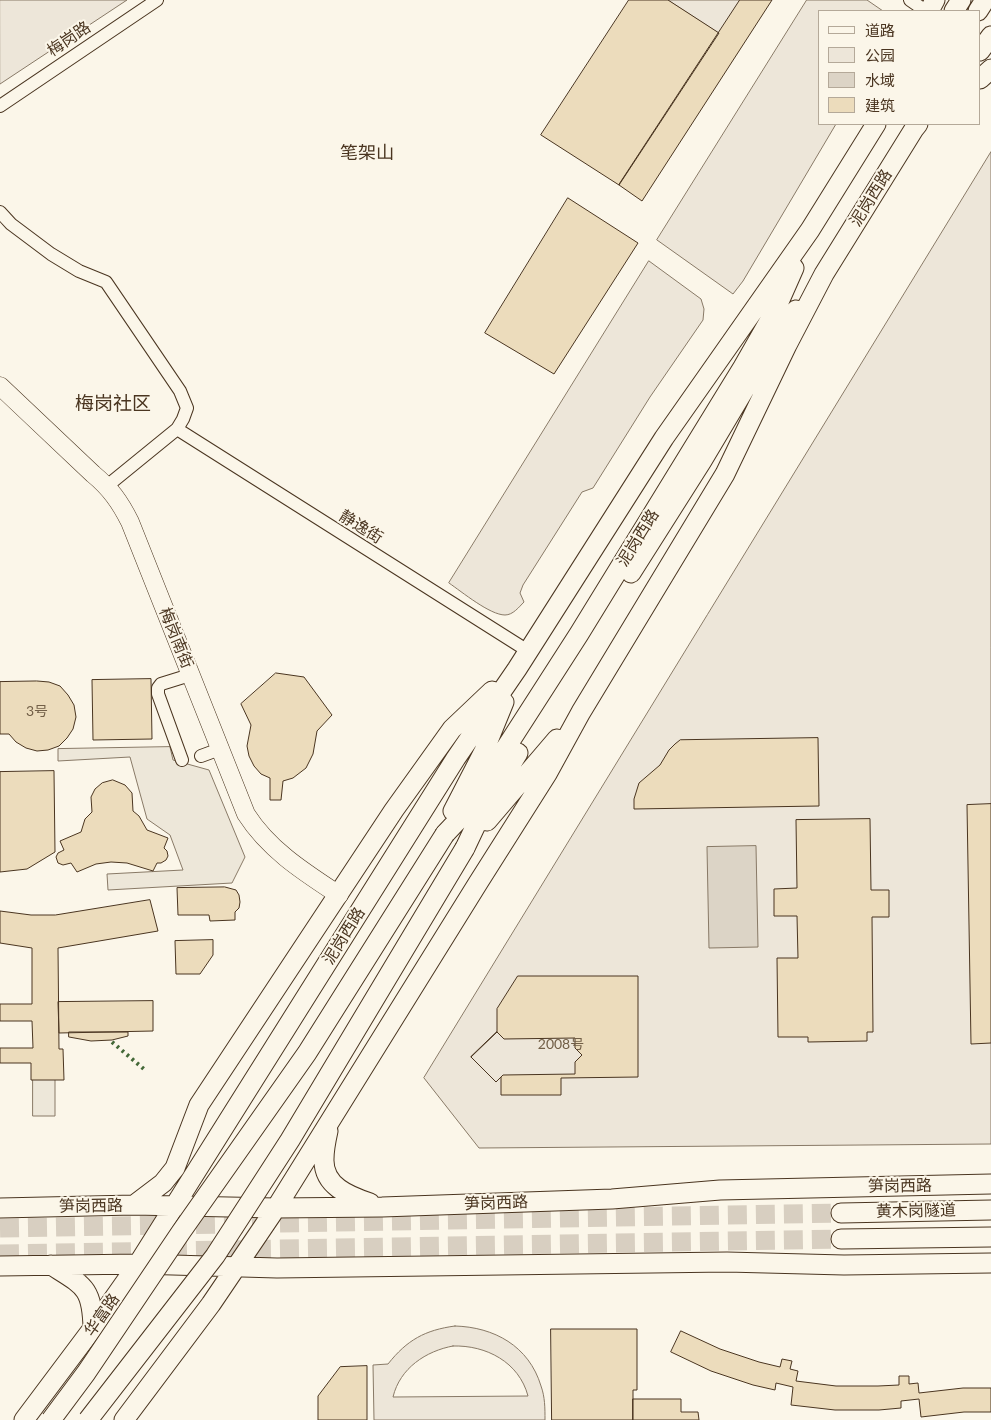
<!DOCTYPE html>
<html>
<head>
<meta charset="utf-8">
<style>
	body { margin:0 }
	#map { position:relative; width:991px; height:1420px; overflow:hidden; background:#fbf6e9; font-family:Lato,"Noto Sans SC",sans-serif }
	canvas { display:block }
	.legend { position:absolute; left:818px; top:10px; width:162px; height:115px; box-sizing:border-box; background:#fbf6e9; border:1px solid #b4a999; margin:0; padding:6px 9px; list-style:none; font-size:15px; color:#4a3520 }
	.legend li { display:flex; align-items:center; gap:10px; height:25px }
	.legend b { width:25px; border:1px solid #b4a999 }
</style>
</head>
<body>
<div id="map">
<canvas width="991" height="1420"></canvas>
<ul class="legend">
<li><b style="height:6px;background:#fbf6e9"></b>道路</li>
<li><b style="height:14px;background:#ede6d9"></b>公园</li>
<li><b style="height:14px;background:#dcd4c6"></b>水域</li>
<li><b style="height:14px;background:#ecdcbc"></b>建筑</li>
</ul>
</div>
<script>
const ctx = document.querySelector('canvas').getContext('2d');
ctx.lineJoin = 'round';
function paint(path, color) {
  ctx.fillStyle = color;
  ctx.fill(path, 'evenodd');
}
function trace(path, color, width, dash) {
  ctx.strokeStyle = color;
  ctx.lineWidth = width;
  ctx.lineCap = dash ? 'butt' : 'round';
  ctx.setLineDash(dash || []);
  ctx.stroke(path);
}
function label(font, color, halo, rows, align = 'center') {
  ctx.font = font + ' Lato,"Noto Sans SC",sans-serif';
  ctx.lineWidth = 4;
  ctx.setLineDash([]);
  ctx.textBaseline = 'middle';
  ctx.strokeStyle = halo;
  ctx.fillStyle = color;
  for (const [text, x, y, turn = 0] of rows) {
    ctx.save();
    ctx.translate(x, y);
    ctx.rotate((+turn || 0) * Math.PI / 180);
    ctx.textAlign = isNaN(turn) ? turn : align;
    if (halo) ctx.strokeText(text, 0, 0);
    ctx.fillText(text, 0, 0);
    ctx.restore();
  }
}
const green = new Path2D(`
	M0 0H127L0 84Z
	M668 0H747L719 33Z
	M807 0H867L883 11H820V124H836L743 281 733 294 657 240Z
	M991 152V1144L479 1148 424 1078Z
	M649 261 701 299 704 309 703 320 650 397 593 488 582 492 523 585 520 593 524 602C519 607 513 615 505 615 490 615 462 592 449 583Z
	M455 1326C494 1327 529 1346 541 1386 545 1397 545 1408 545 1420H374L373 1365 388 1364C407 1340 425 1330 455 1326ZM453 1346C486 1345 519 1362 528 1396L393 1397C400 1368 426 1351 453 1346Z`);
paint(green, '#ede6d9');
trace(green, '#887966', 1);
const parking = new Path2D(`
	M170 747 173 760 209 770 245 857 232 883 108 890 107 874 183 870 170 835 147 819 130 757 58 761V749Z
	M33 1075H55V1116H33Z`);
paint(parking, '#ede7d9');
trace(parking, '#887966', 1);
const water = new Path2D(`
	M756 846 758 947 709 948 707 847Z`);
paint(water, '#dcd4c6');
trace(water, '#887966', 1);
const building = new Path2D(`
	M629 0H668L719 33 619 185 541 135Z
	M740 0H772L642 201 619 185Z
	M568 198 638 243 554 374 485 333Z
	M276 673 304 677 332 715 317 731 313 754 306 768 293 778 283 781 281 800H270V778L261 774 254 766 249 756 247 746 251 725 241 704Z
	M151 679 152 739 93 740 92 680Z
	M37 681 49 682 60 686 68 695 74 705 76 717 73 729 67 738 59 746 48 750 37 751 26 748 16 742 9 734H0V682Z
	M818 738 819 806 634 809V799L639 783 660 765 669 750 675 744 680 740Z
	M54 771 55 852 27 869 0 872V772Z
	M113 780 125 785 132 793 133 811 139 816 147 830 168 838 164 848 167 851 168 856 166 860 161 863H157L153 871 127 863 111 862 96 864 77 872 71 863 63 865 58 863 56 857 58 853 64 850 60 841 81 832 85 819 92 812 91 797 95 789 102 783Z
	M991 804V1043L971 1044 967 805Z
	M870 819 871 890H889V917H872L873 1032H867V1041L808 1042V1037H778L777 958H798L797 916H774V889L797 888 796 820Z
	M225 887 236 890 239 895 240 902 239 908 235 912V920L210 921 209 915H178L177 888Z
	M150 900 158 931 58 948 59 1049H63L64 1080H31V1063H0V1048H33L32 1021H0V1004H32V948L0 943V911L31 915H55Z
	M213 940V955L200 974H176L175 941Z
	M518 976H638V1077L561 1078V1095H501V1077L496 1082 471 1057 497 1032V1009Z
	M153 1001V1031L59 1033 58 1002Z
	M69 1032H128V1036L112 1040 91 1041 69 1037Z
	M497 1032 504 1039 575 1038V1048L582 1055 575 1062V1074L503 1075 496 1082 471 1057Z
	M551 1329H637V1390H633V1420H552Z
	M681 1331 720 1349 759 1362 780 1367 782 1359 792 1361 790 1369 798 1371 796 1381 836 1386H878L899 1385V1376H909V1384L918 1383 919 1393 963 1388H991V1412H964L921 1417 919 1399 901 1401V1408L879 1410H835L791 1405 793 1387 776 1383 775 1390 753 1385 711 1371 671 1352Z
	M367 1366V1420H318V1396L340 1367Z
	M633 1399H681V1412H698L699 1420H633Z`);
paint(building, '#ecdcbc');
trace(building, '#4a3520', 1);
trace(new Path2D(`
	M0 1228 841 1213
	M0 1254 841 1239`), '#d8cfc1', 19, [19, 9]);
const street = new Path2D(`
	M910 0 926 11
	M0 106 157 0
	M0 212 11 224 51 254 79 271 106 282 180 391 187 408 183 419 177 429 107 486
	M177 429 528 651
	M201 756 220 749
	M182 760 158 694V688L161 684 190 675`);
const secondary = new Path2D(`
	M0 386 93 474C110 488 120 502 130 522L246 814C269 850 304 872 339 895`);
const primary = new Path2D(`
	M929 11 935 0
	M954 11 961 0
	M978 11 985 0
	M980 51 991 36
	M980 79 991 69
	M631 573 702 461 777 335 796 310
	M453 811 484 751 504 702
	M487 821 557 739
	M445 834 462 816 579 634 743 367 775 311 794 268
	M465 848 483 810 518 753
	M328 1131C326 1140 324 1150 324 1159 323 1186 349 1196 370 1203
	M134 1205 163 1183 175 1168 199 1105 394 810 452 729 492 691
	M0 1208 134 1205 276 1208 382 1207 612 1199 720 1190 991 1184
	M841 1213 991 1210
	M841 1239 991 1237
	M51 1265C84 1286 92 1287 93 1328
	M0 1266 138 1264 277 1268 727 1262 844 1265 991 1263
	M24 1420 93 1328 138 1264 456 758 517 669 664 438 810 230 876 124
	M124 1420 211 1304 276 1208 478 883 547 774 581 712 725 474 787 345 824 274 914 129 918 124`);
trace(street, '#4a3520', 14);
trace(secondary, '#4a3520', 19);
trace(primary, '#4a3520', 21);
trace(street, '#fbf6e9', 12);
trace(secondary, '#fbf6e9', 18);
trace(primary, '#fbf6e9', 19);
const primaryBridge = new Path2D(`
	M51 1420 86 1373 181 1232 307 1053 445 834
	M88 1420 215 1256 290 1140 465 848`);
trace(primaryBridge, '#4a3520', 21, []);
trace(primaryBridge, '#fbf6e9', 19);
trace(new Path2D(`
	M112 1042 145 1070`), '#436837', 4, [2.5, 4]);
label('14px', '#725f47', null, [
	["3号",37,711],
	["2008号",561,1044]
]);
label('16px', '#4a3520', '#fbf6e9', [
	["梅岗路",69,39,-34],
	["泥岗西路",871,198,-58],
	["静逸街",361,527,32],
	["泥岗西路",638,538,-58],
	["梅岗南街",176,638,68],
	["泥岗西路",344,936,-58],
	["笋岗西路",900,1186,-1],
	["笋岗西路",496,1203,-2],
	["笋岗西路",91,1206,-1],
	["黄木岗隧道",916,1211,-1],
	["华富路",102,1315,-55]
]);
label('18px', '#4a3520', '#fbf6e9', [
	["笔架山",367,153]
]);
label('19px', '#4a3520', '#fbf6e9', [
	["梅岗社区",113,404]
]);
</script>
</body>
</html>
